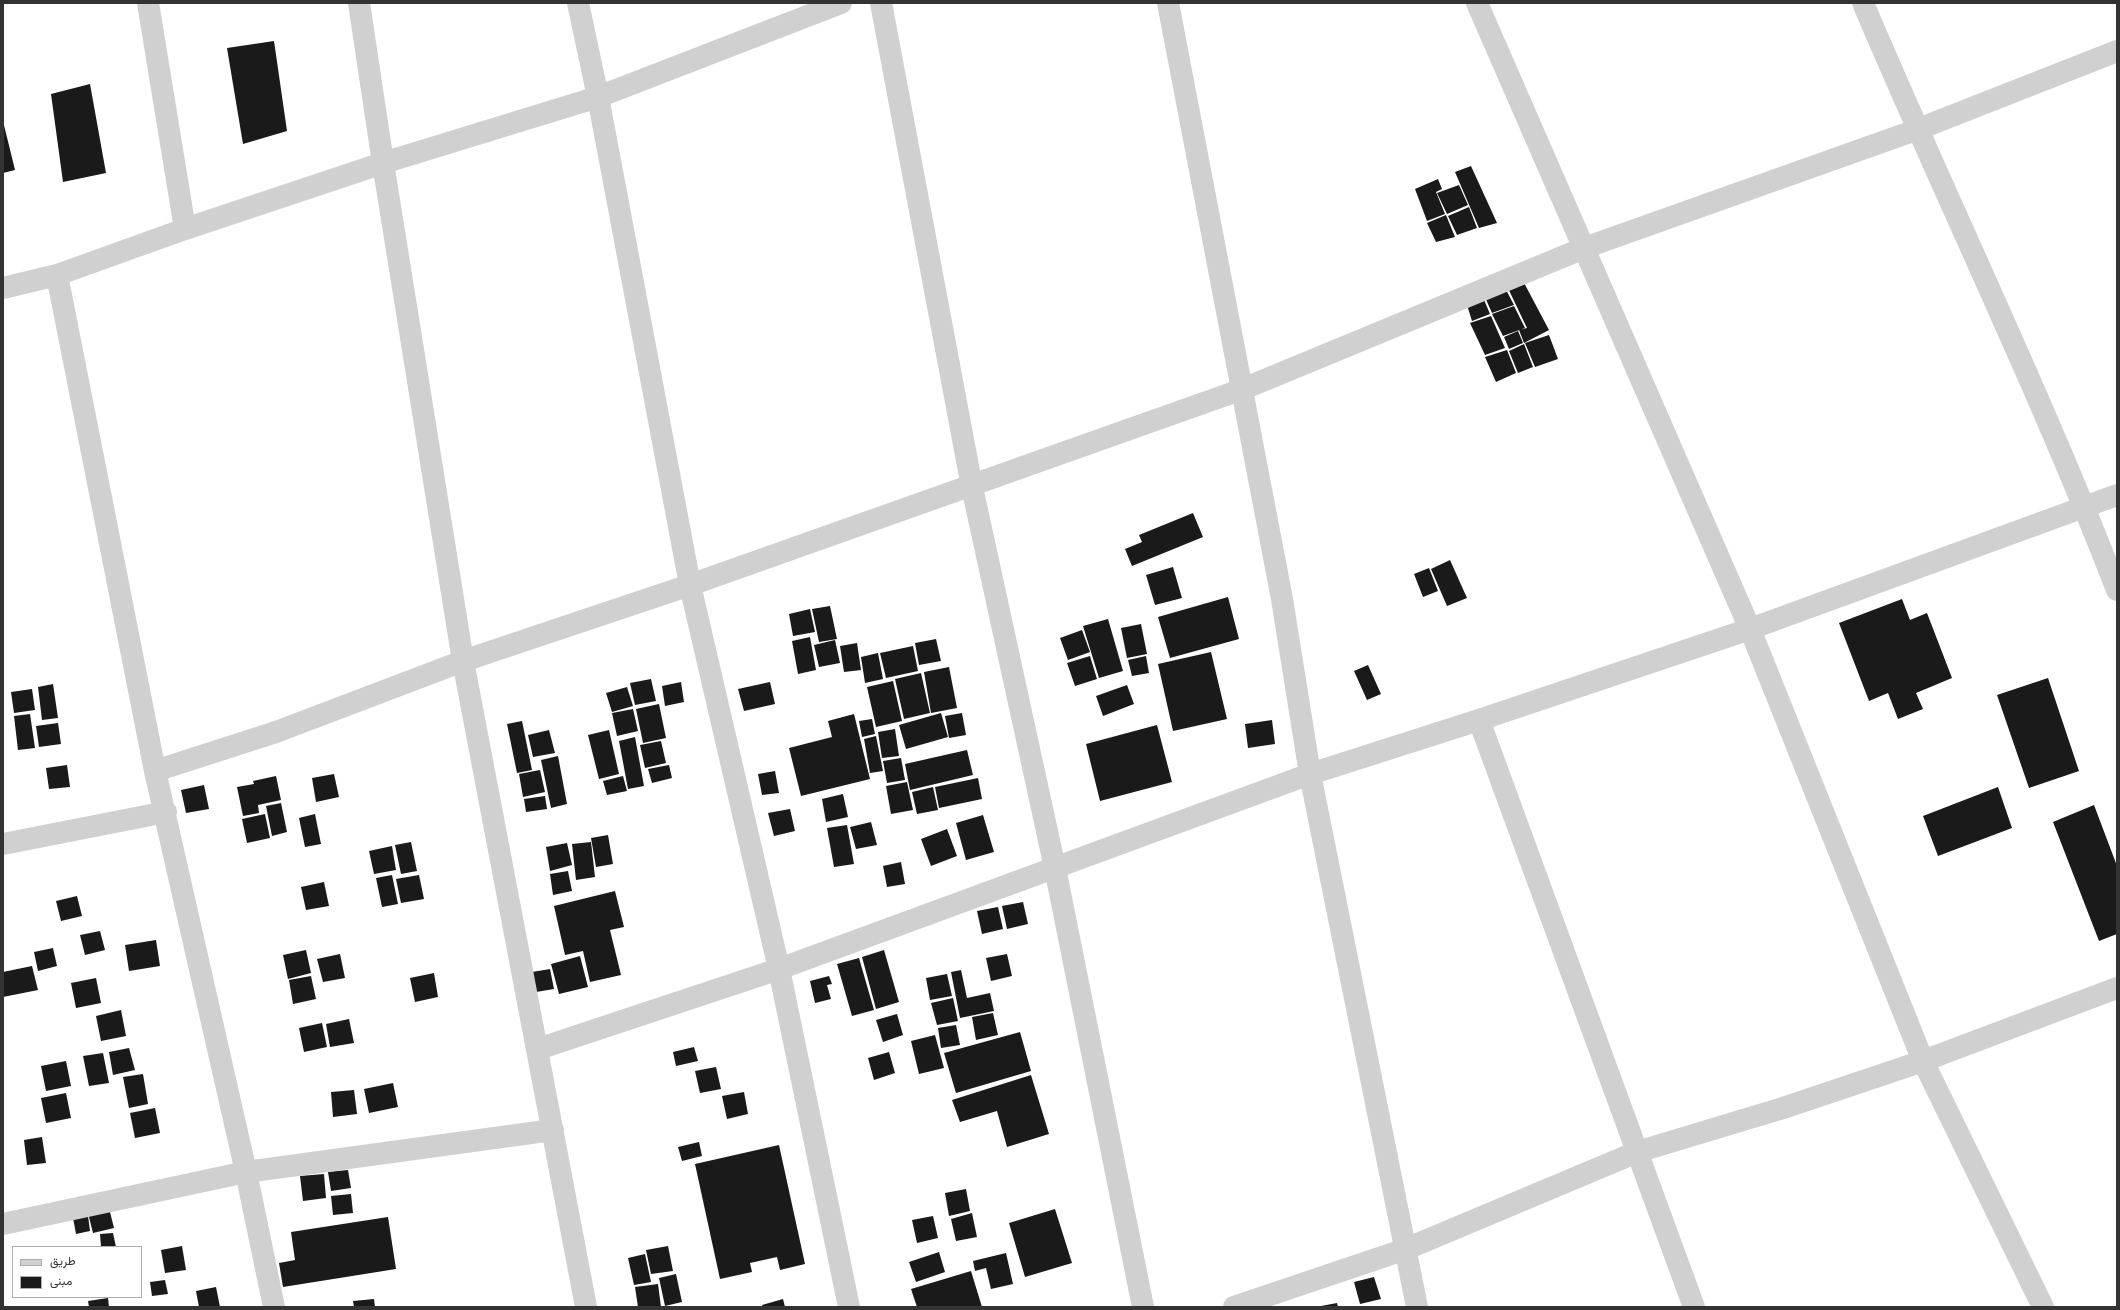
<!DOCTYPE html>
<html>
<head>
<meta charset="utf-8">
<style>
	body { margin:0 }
	#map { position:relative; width:2120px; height:1310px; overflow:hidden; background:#fff; font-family:"Roboto Condensed",Vazirmatn,sans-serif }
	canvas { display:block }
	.frame { position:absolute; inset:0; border:4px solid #333; pointer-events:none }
	.legend { position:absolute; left:12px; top:1246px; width:130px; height:52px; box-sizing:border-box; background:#fff; border:1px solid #adadad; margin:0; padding:5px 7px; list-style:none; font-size:12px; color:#333 }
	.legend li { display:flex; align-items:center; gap:8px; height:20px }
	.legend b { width:20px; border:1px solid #adadad }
</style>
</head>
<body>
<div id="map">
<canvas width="2120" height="1310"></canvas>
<div class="frame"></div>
<ul class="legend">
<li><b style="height:5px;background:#d0d0d0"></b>طريق</li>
<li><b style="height:11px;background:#1a1a1a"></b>مبنى</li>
</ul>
</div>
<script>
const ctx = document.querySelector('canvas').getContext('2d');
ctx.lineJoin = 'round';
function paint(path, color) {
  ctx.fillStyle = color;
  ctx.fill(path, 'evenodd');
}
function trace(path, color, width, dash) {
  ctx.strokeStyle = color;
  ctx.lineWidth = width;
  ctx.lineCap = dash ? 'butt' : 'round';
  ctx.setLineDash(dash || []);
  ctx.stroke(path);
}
paint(new Path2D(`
	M274 41 287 131 243 144 227 48Z
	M90 84 106 173 63 182 51 94Z
	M3 121 15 170 3 173Z
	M1471 166 1497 223 1479 228 1455 172Z
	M1438 179 1442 189 1436 192 1445 214 1427 221 1415 189Z
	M1459 185 1468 205 1447 214 1437 193Z
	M1469 207 1477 228 1457 235 1448 216Z
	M1446 215 1455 237 1436 242 1427 223Z
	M1522 279 1549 330 1524 343 1519 330 1527 328 1506 284Z
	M1504 286 1514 305 1492 313 1484 295Z
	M1482 295 1490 314 1472 321 1466 302Z
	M1514 306 1525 328 1503 336 1492 314Z
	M1491 316 1505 348 1485 355 1470 323Z
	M1518 331 1523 343 1509 349 1504 337Z
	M1549 335 1558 359 1535 367 1525 343Z
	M1524 344 1533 367 1518 373 1509 351Z
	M1507 350 1516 373 1496 382 1485 357Z
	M1193 513 1203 537 1132 566 1125 549 1142 542 1139 535Z
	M1450 560 1467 598 1447 606 1431 569Z
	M1173 567 1182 598 1155 605 1146 575Z
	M1429 568 1438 591 1423 597 1414 574Z
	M1228 597 1239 639 1170 658 1158 617Z
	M1902 599 1910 620 1927 613 1952 678 1916 693 1923 709 1898 719 1888 693 1869 701 1839 623Z
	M830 606 837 639 819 642 812 609Z
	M810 609 815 632 793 636 789 614Z
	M1108 619 1123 671 1099 678 1083 626Z
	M1141 624 1147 654 1127 658 1121 628Z
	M1082 630 1090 652 1068 660 1060 638Z
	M810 637 816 670 798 674 792 641Z
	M936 639 941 661 919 665 915 643Z
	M835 640 840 663 819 667 814 645Z
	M857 643 861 670 844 672 840 646Z
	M913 646 918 671 886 678 880 653Z
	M1211 652 1227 719 1173 731 1158 664Z
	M878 653 883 679 865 683 861 657Z
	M1090 656 1097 679 1075 686 1067 663Z
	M1146 656 1149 673 1132 676 1128 660Z
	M1368 665 1381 694 1367 700 1354 671Z
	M949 667 957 708 931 713 924 672Z
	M921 673 930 713 904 719 895 679Z
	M2048 678 2079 771 2029 788 1997 695Z
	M651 679 656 701 635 705 630 683Z
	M893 681 902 721 876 727 867 687Z
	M681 682 684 702 665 706 662 686Z
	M770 682 775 704 744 711 738 689Z
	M53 684 58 718 42 720 38 687Z
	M1127 685 1134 704 1103 716 1096 696Z
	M627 687 633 706 612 712 606 693Z
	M32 689 35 710 14 713 11 692Z
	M659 704 666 738 643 743 636 709Z
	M633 709 638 731 617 736 612 713Z
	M941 713 948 737 906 749 899 725Z
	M962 713 966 735 949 738 945 716Z
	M30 714 35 748 18 750 14 716Z
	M854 714 870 779 801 796 789 748 832 737 828 721Z
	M872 719 875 734 862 737 859 721Z
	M1272 720 1275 744 1248 748 1245 724Z
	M522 721 532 770 517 773 507 724Z
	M58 723 61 744 39 747 36 726Z
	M1157 725 1172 782 1100 801 1086 744Z
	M895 729 899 756 882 758 878 732Z
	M549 730 555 753 533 757 528 735Z
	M609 730 619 774 599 779 588 735Z
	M876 736 883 771 870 773 864 739Z
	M635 737 644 786 628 789 619 741Z
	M661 741 666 763 645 768 640 745Z
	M967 750 973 775 910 790 905 764Z
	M558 756 567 804 551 808 541 760Z
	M901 758 905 780 887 783 883 761Z
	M67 765 70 787 49 789 46 768Z
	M669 765 672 778 652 783 648 769Z
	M540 770 545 792 523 797 519 774Z
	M775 771 779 793 762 795 758 774Z
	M334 774 339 797 316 802 312 778Z
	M276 776 281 800 258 805 259 813 243 816 237 787 254 784 253 781Z
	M623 776 627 791 607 795 603 781Z
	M978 778 982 799 939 808 935 787Z
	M907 782 913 810 891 814 886 786Z
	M204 785 209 809 186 813 181 790Z
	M933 787 938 810 917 814 912 792Z
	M1998 787 2012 828 1938 856 1923 816Z
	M843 794 848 817 826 822 822 799Z
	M545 796 547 809 526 812 524 799Z
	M281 803 287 832 272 836 266 806Z
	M2094 805 2117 866V934L2099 941 2053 822Z
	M790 809 795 831 774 836 768 813Z
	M265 814 270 838 247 843 242 819Z
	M315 814 321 844 305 847 299 818Z
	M983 815 994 852 966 860 956 823Z
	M871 822 877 845 856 849 850 827Z
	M847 825 854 864 834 867 827 828Z
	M947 829 957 856 931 866 921 839Z
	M608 835 613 864 596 867 591 838Z
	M411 842 417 871 401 874 395 845Z
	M591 842 595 877 576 880 572 844Z
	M567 843 572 865 550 871 546 847Z
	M392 846 396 870 374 874 369 851Z
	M901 862 905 884 887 887 883 866Z
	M568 871 572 891 553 895 550 874Z
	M392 875 398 904 382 907 376 878Z
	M419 875 424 899 401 903 396 879Z
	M324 882 329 906 306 910 301 887Z
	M615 891 624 927 610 930 621 975 590 982 583 951 565 955 554 906Z
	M77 896 82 916 61 921 56 901Z
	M1023 902 1028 924 1007 929 1002 906Z
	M998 907 1003 929 982 934 977 911Z
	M100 931 105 950 85 955 80 935Z
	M156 940 160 966 129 971 125 945Z
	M53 948 57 966 38 971 34 952Z
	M306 950 311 973 288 979 283 955Z
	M884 950 899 1002 876 1009 862 957Z
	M340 954 345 978 323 982 317 959Z
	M1007 954 1012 976 991 981 986 958Z
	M580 956 588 987 559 994 551 964Z
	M859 958 874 1010 852 1016 837 964Z
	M32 966 38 990 3 997V972Z
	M550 969 554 989 536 992 532 972Z
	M961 970 967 998 990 993 994 1011 960 1018 951 972Z
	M434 973 438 997 415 1002 410 978Z
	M947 974 952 996 930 1000 926 978Z
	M311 976 316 999 293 1004 289 980Z
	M829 976 832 984 827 985 831 999 815 1003 810 981Z
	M96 978 101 1003 76 1008 71 983Z
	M953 998 958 1021 937 1025 931 1003Z
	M121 1010 126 1036 101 1041 96 1016Z
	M993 1013 998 1035 976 1040 972 1017Z
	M897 1014 903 1035 883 1042 876 1020Z
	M349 1019 354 1043 330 1047 326 1024Z
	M322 1023 327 1047 304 1052 299 1028Z
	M956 1025 960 1045 941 1048 938 1028Z
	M1020 1032 1031 1071 956 1093 944 1053Z
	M935 1035 944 1068 919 1074 911 1041Z
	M694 1047 698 1061 676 1066 673 1052Z
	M129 1048 135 1070 113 1075 109 1052Z
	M889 1052 895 1073 874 1080 868 1058Z
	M103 1053 109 1083 89 1086 83 1056Z
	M66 1061 71 1086 46 1091 41 1066Z
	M716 1067 721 1089 700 1093 695 1071Z
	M143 1074 148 1104 129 1108 123 1077Z
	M1031 1075 1049 1134 1007 1147 997 1111 960 1122 952 1100Z
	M393 1083 398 1107 369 1113 364 1089Z
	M354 1090 357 1114 333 1117 331 1092Z
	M744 1092 748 1114 727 1119 722 1096Z
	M66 1093 71 1118 46 1123 41 1098Z
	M155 1108 160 1133 135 1138 130 1113Z
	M42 1137 46 1163 27 1165 24 1140Z
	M699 1142 702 1156 682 1161 678 1147Z
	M779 1145 805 1264 780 1270 777 1257 750 1263 752 1272 720 1279 695 1164Z
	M348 1170 351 1188 331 1191 328 1172Z
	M324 1174 326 1198 303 1201 300 1176Z
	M966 1189 970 1211 949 1216 945 1193Z
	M351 1194 353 1213 333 1215 331 1196Z
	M109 1208 114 1228 93 1233 88 1213Z
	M1055 1209 1072 1263 1025 1277 1009 1223Z
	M972 1213 977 1237 956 1241 951 1219Z
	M88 1216 90 1231 76 1234 73 1218Z
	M933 1216 938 1238 917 1243 912 1220Z
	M388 1217 396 1269 283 1287 279 1263 295 1260 291 1232Z
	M113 1233 116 1247H101L100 1234Z
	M182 1246 186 1270 165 1273 161 1250Z
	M668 1246 673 1271 651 1274 646 1250Z
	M939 1252 945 1272 916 1282 909 1262Z
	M1006 1253 1013 1284 991 1289 986 1268 975 1271 973 1261Z
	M645 1254 651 1282 634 1285 628 1258Z
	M971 1271 982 1307H917L911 1289Z
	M676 1274 682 1302 665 1306 659 1278Z
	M1374 1277 1381 1299 1360 1304 1354 1282Z
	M165 1280 168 1294 152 1296 150 1282Z
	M658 1284 661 1307H638L635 1287Z
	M216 1287 220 1307H199L196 1291Z
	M108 1298 109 1307H89L88 1301Z
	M374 1299 375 1307H354L353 1301Z
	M783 1299 785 1307H763L762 1305Z
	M1337 1303 1338 1307H1321V1306Z`), '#1a1a1a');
trace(new Path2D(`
	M148 3 185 229
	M359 3 383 163 463 661 586 1307
	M578 3 598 97 690 585 779 969 849 1307
	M881 3 972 487 1055 868 1143 1307
	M1168 3 1282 599 1310 774 1417 1307
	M1477 3 1750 629 1923 1061 2043 1307
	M1863 3C1946 199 2040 391 2117 590
	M57 275 155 771 246 1172 274 1307
	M3 288 57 275 185 229 383 163 598 97 841 3
	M1479 720 1694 1307
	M155 771 276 732 463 661 690 585 1243 389 1584 248 1916 130 2117 51
	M3 844 166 812
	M538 1049 779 969 1310 774 1479 720 1750 629 2117 495
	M3 1224 246 1172 553 1130
	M1234 1307 1406 1249 1637 1152 1783 1108 1923 1061 2117 988`), '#d0d0d0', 22);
</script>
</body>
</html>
